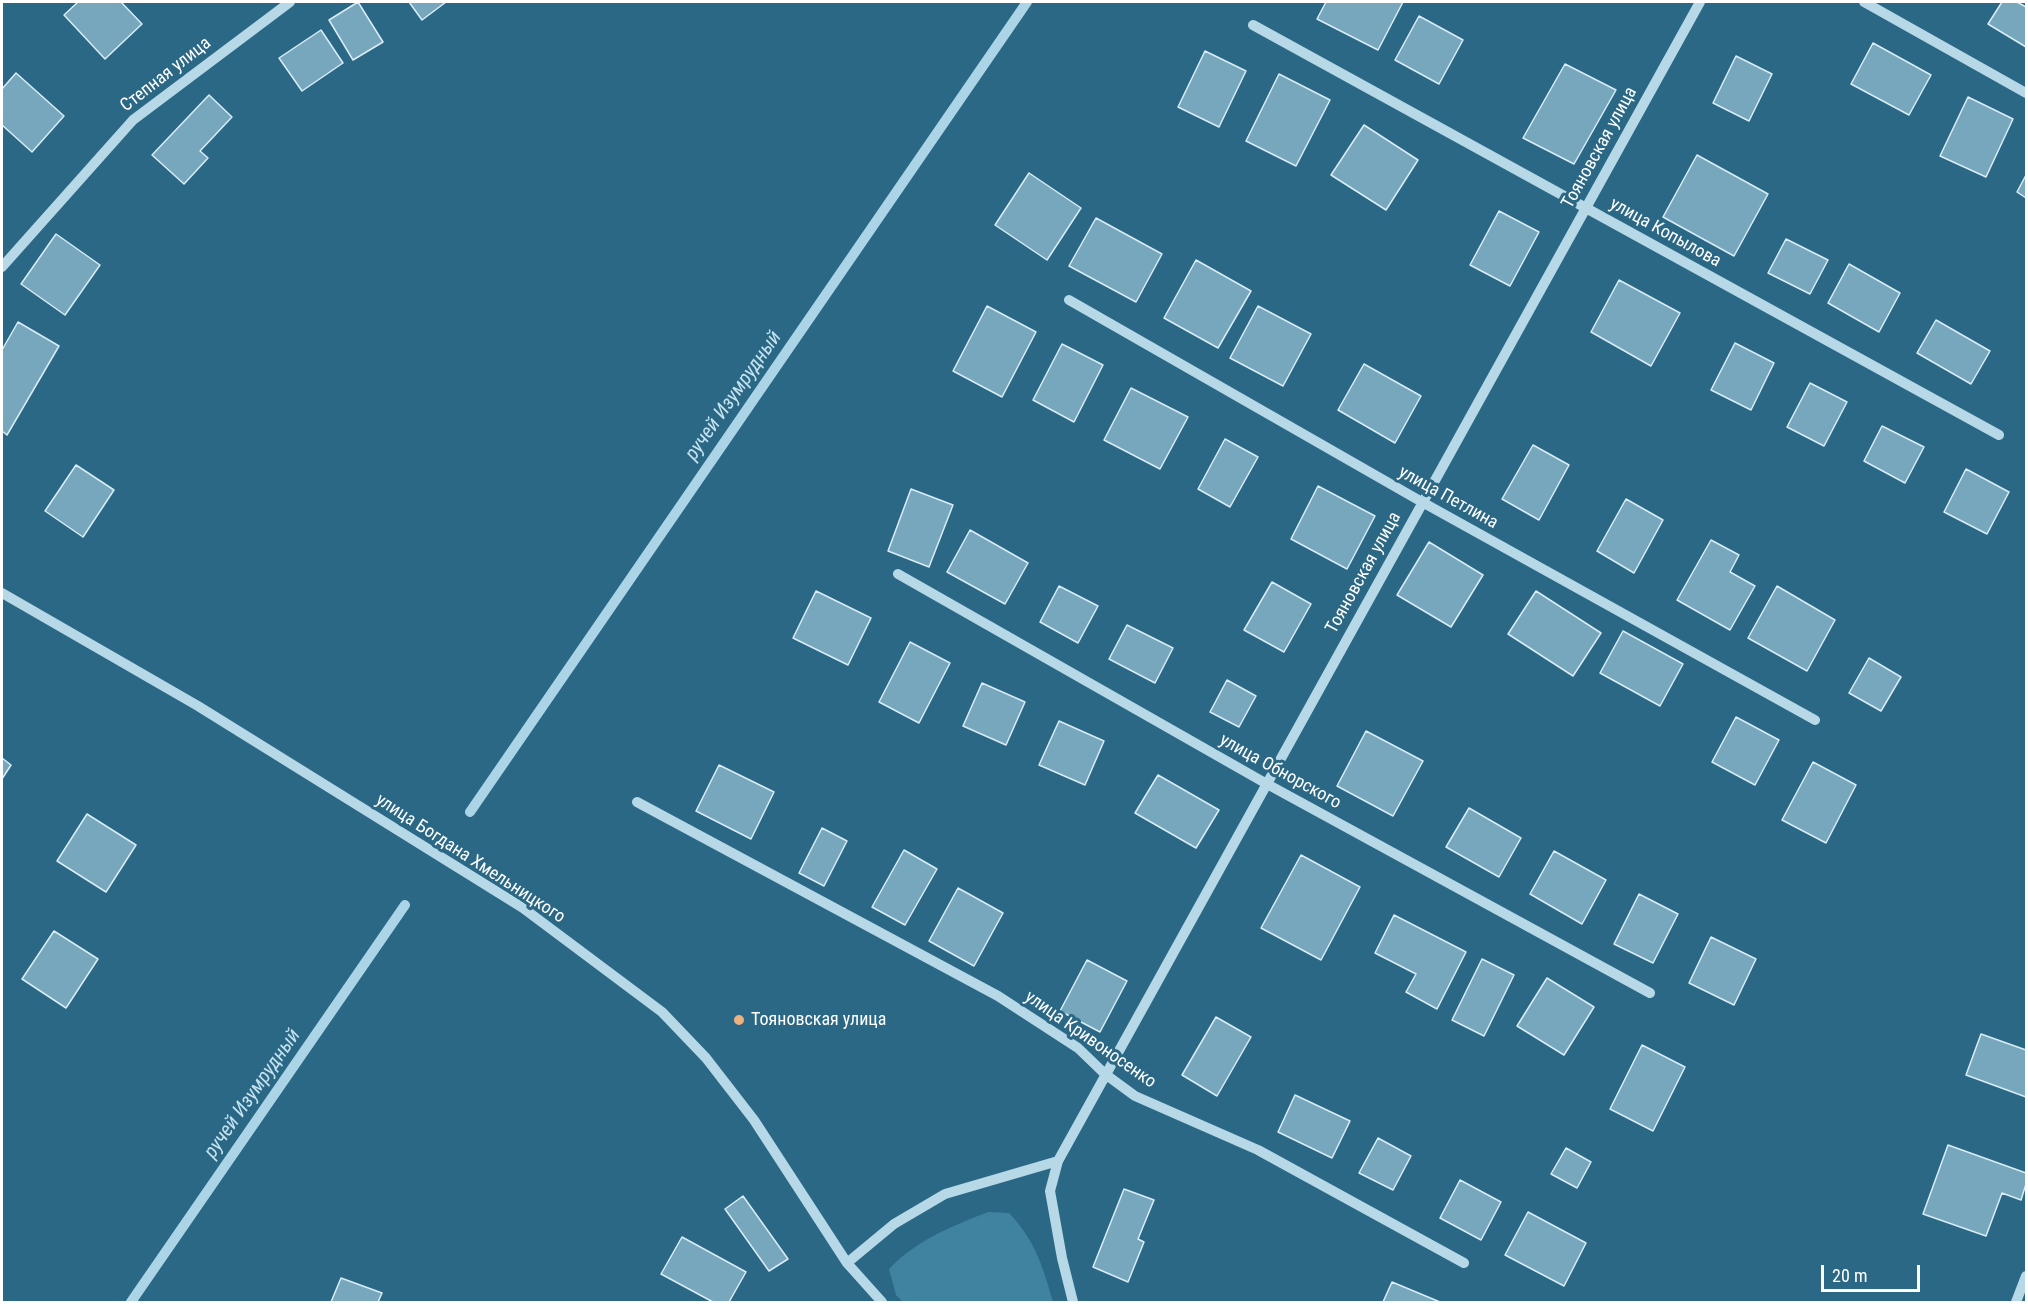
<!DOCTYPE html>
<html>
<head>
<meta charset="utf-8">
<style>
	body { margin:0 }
	#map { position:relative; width:2028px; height:1304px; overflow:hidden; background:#2b6885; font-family:"Roboto Condensed",sans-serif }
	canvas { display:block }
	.frame { position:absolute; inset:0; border:3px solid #fff; pointer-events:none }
	.scale { position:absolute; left:1821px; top:1265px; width:99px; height:27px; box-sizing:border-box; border:3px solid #fff; border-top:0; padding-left:8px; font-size:18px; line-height:21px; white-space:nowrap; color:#fff; -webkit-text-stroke:4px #2b6885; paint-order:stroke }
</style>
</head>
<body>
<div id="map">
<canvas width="2028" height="1304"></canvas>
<div class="frame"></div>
<div class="scale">20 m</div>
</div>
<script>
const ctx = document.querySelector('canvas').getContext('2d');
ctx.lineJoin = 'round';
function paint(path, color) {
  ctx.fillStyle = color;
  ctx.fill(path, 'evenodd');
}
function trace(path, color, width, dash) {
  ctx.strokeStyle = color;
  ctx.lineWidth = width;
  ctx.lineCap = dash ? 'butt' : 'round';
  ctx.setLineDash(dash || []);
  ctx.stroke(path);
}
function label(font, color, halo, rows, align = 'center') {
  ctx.font = font + ' "Roboto Condensed",sans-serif';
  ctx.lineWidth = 6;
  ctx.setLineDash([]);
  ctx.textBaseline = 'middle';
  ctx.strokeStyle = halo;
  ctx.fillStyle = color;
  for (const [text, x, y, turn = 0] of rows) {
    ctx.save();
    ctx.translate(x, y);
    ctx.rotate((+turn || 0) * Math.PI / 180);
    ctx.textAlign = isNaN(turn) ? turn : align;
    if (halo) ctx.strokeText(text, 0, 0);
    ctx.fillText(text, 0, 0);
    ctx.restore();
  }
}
paint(new Path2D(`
	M988 1212 1009 1213C1035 1240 1043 1267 1053 1302H903L896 1295 889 1269C917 1240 950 1227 988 1212Z`), '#4083a1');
trace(new Path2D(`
	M470 812 1027 2
	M131 1302 405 905`), '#abd5e7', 10);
const building = new Path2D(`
	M78 2H121L142 24 105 59 64 15Z
	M358 2 383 42 353 60 329 20Z
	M409 2H446L422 20Z
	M1326 2H1403L1378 50 1317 19Z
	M2002 2H2017L2026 7V47L1988 24Z
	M1419 16 1463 40 1439 84 1395 60Z
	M321 30 343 63 302 91 279 58Z
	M1873 43 1931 75 1909 115 1851 84Z
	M1205 51 1246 71 1219 127 1178 107Z
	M1736 56 1772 74 1749 121 1713 103Z
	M1565 64 1616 90 1574 164 1523 138Z
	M16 73 64 116 32 152 2 125V89Z
	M1279 74 1330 100 1296 166 1246 141Z
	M209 95 232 117 200 151 208 158 184 184 152 155Z
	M1968 97 2013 119 1986 177 1940 156Z
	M1364 125 1418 160 1386 210 1331 175Z
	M1697 155 1768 194 1734 256 1663 217Z
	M1029 173 1081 208 1047 260 995 225Z
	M2026 175V198L2017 192Z
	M1499 211 1539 232 1510 286 1470 265Z
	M1096 218 1162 254 1136 302 1069 266Z
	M56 234 100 265 65 315 21 284Z
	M1786 239 1828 260 1810 294 1768 273Z
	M1196 260 1251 291 1218 348 1164 318Z
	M1849 264 1900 293 1879 332 1828 303Z
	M1619 280 1680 313 1651 366 1591 332Z
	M987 306 1036 332 1002 397 953 371Z
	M1258 306 1311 334 1283 386 1230 358Z
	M1936 320 1990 351 1971 384 1917 353Z
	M18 322 59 346 7 435 2 431V350Z
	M1735 343 1774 363 1751 410 1711 390Z
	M1062 344 1103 365 1074 422 1033 400Z
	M1364 364 1421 396 1395 443 1338 410Z
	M1810 383 1847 402 1824 446 1787 427Z
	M1131 388 1188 417 1160 469 1104 440Z
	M1882 426 1924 447 1905 483 1864 461Z
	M1225 439 1258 457 1230 507 1198 489Z
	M1533 445 1569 465 1539 520 1502 499Z
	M76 465 114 490 83 537 45 511Z
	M1966 469 2009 492 1987 534 1944 512Z
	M1318 486 1375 516 1347 569 1291 539Z
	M911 489 953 505 929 567 888 551Z
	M1626 499 1663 520 1634 573 1597 551Z
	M970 530 1028 563 1005 604 947 572Z
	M1711 540 1739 555 1730 572 1755 586 1730 630 1677 600Z
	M1429 542 1483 575 1451 627 1397 595Z
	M1272 582 1311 604 1284 652 1244 630Z
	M1059 586 1098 606 1078 643 1040 622Z
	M1777 586 1835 620 1807 671 1748 638Z
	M816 591 871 618 848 665 793 638Z
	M1536 591 1601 633 1573 676 1508 634Z
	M1127 625 1173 648 1155 683 1109 659Z
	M1623 631 1683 664 1660 706 1600 673Z
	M910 642 950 663 919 723 879 702Z
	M1869 658 1901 677 1881 711 1849 693Z
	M1227 680 1256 696 1239 727 1210 712Z
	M982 683 1025 702 1006 745 963 726Z
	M1736 717 1779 740 1755 785 1712 762Z
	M1059 721 1104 741 1085 785 1039 765Z
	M1366 731 1423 761 1393 816 1337 786Z
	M2 758 11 765 2 779Z
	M1813 762 1856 785 1826 843 1782 820Z
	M719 765 774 792 751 839 696 811Z
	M1158 775 1219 810 1196 848 1135 813Z
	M1469 808 1521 838 1499 877 1446 847Z
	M87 814 136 845 106 892 57 861Z
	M822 828 847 841 824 886 799 873Z
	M904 850 937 869 905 925 872 907Z
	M1554 851 1606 880 1582 924 1530 894Z
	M1301 855 1360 887 1321 960 1261 928Z
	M958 888 1003 913 974 966 929 941Z
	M1639 894 1678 914 1653 963 1614 944Z
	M1394 915 1466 952 1437 1009 1406 992 1416 974 1375 953Z
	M54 931 98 959 66 1008 22 979Z
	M1711 937 1756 959 1734 1005 1689 983Z
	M1482 959 1514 975 1484 1036 1452 1020Z
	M1087 960 1127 981 1100 1032 1060 1011Z
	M1547 978 1594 1007 1564 1055 1517 1026Z
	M1216 1017 1251 1037 1217 1096 1182 1075Z
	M1981 1034 2026 1050V1097L1966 1075Z
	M1642 1045 1685 1067 1653 1131 1610 1109Z
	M1295 1095 1350 1121 1332 1158 1278 1132Z
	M1378 1138 1411 1156 1393 1190 1359 1173Z
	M1948 1145 2026 1173V1184L2021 1200 2002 1193 1986 1236 1923 1214Z
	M1566 1148 1591 1162 1577 1188 1551 1174Z
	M1460 1180 1501 1202 1481 1240 1440 1218Z
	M1124 1189 1154 1200 1138 1239 1144 1242 1128 1282 1093 1267Z
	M743 1196 788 1259 769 1271 725 1209Z
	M1528 1212 1586 1243 1564 1286 1505 1255Z
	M682 1237 746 1272 729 1302H713L661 1274Z
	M341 1278 382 1293 378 1302H331Z
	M1392 1282 1440 1302H1383Z`);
paint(building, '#76a7bd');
trace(building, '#d9edf6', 1.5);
trace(new Path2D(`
	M1864 2 2026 93
	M1253 25 1999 435
	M2 267 133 120 290 2
	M1069 300 1422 502 1815 720
	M898 574 1267 784 1650 993
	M2 593 198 706 523 908 662 1012 706 1058 754 1120 847 1263 882 1302
	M637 802 998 996 1078 1048 1105 1074 1135 1096 1258 1150 1464 1263
	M847 1263 894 1224 945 1194 1058 1161
	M1073 1302 1062 1258 1050 1191 1058 1161 1700 2
	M2016 1302 2026 1276`), '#b6d8e7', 10);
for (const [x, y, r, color] of [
	[739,1020,6,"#edb27e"]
]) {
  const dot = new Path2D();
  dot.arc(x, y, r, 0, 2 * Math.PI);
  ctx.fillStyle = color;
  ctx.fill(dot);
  trace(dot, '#2b6885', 2);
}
label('18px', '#fff', '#2b6885', [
	["Степная улица",166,75,-38],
	["Тояновская улица",1600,148,-61],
	["улица Копылова",1665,233,29],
	["улица Петлина",1448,498,29],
	["Тояновская улица",1364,573,-61],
	["улица Обнорского",1280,772,29],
	["улица Богдана Хмельницкого",470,859,33],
	["улица Кривоносенко",1090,1040,35]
]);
label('18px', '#fff', '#2b6885', [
	["Тояновская улица",751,1020]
], 'left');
label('italic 20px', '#c4e2ef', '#2b6885', [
	["ручей Изумрудный",734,396,-55],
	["ручей Изумрудный",253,1094,-55]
]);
</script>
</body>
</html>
